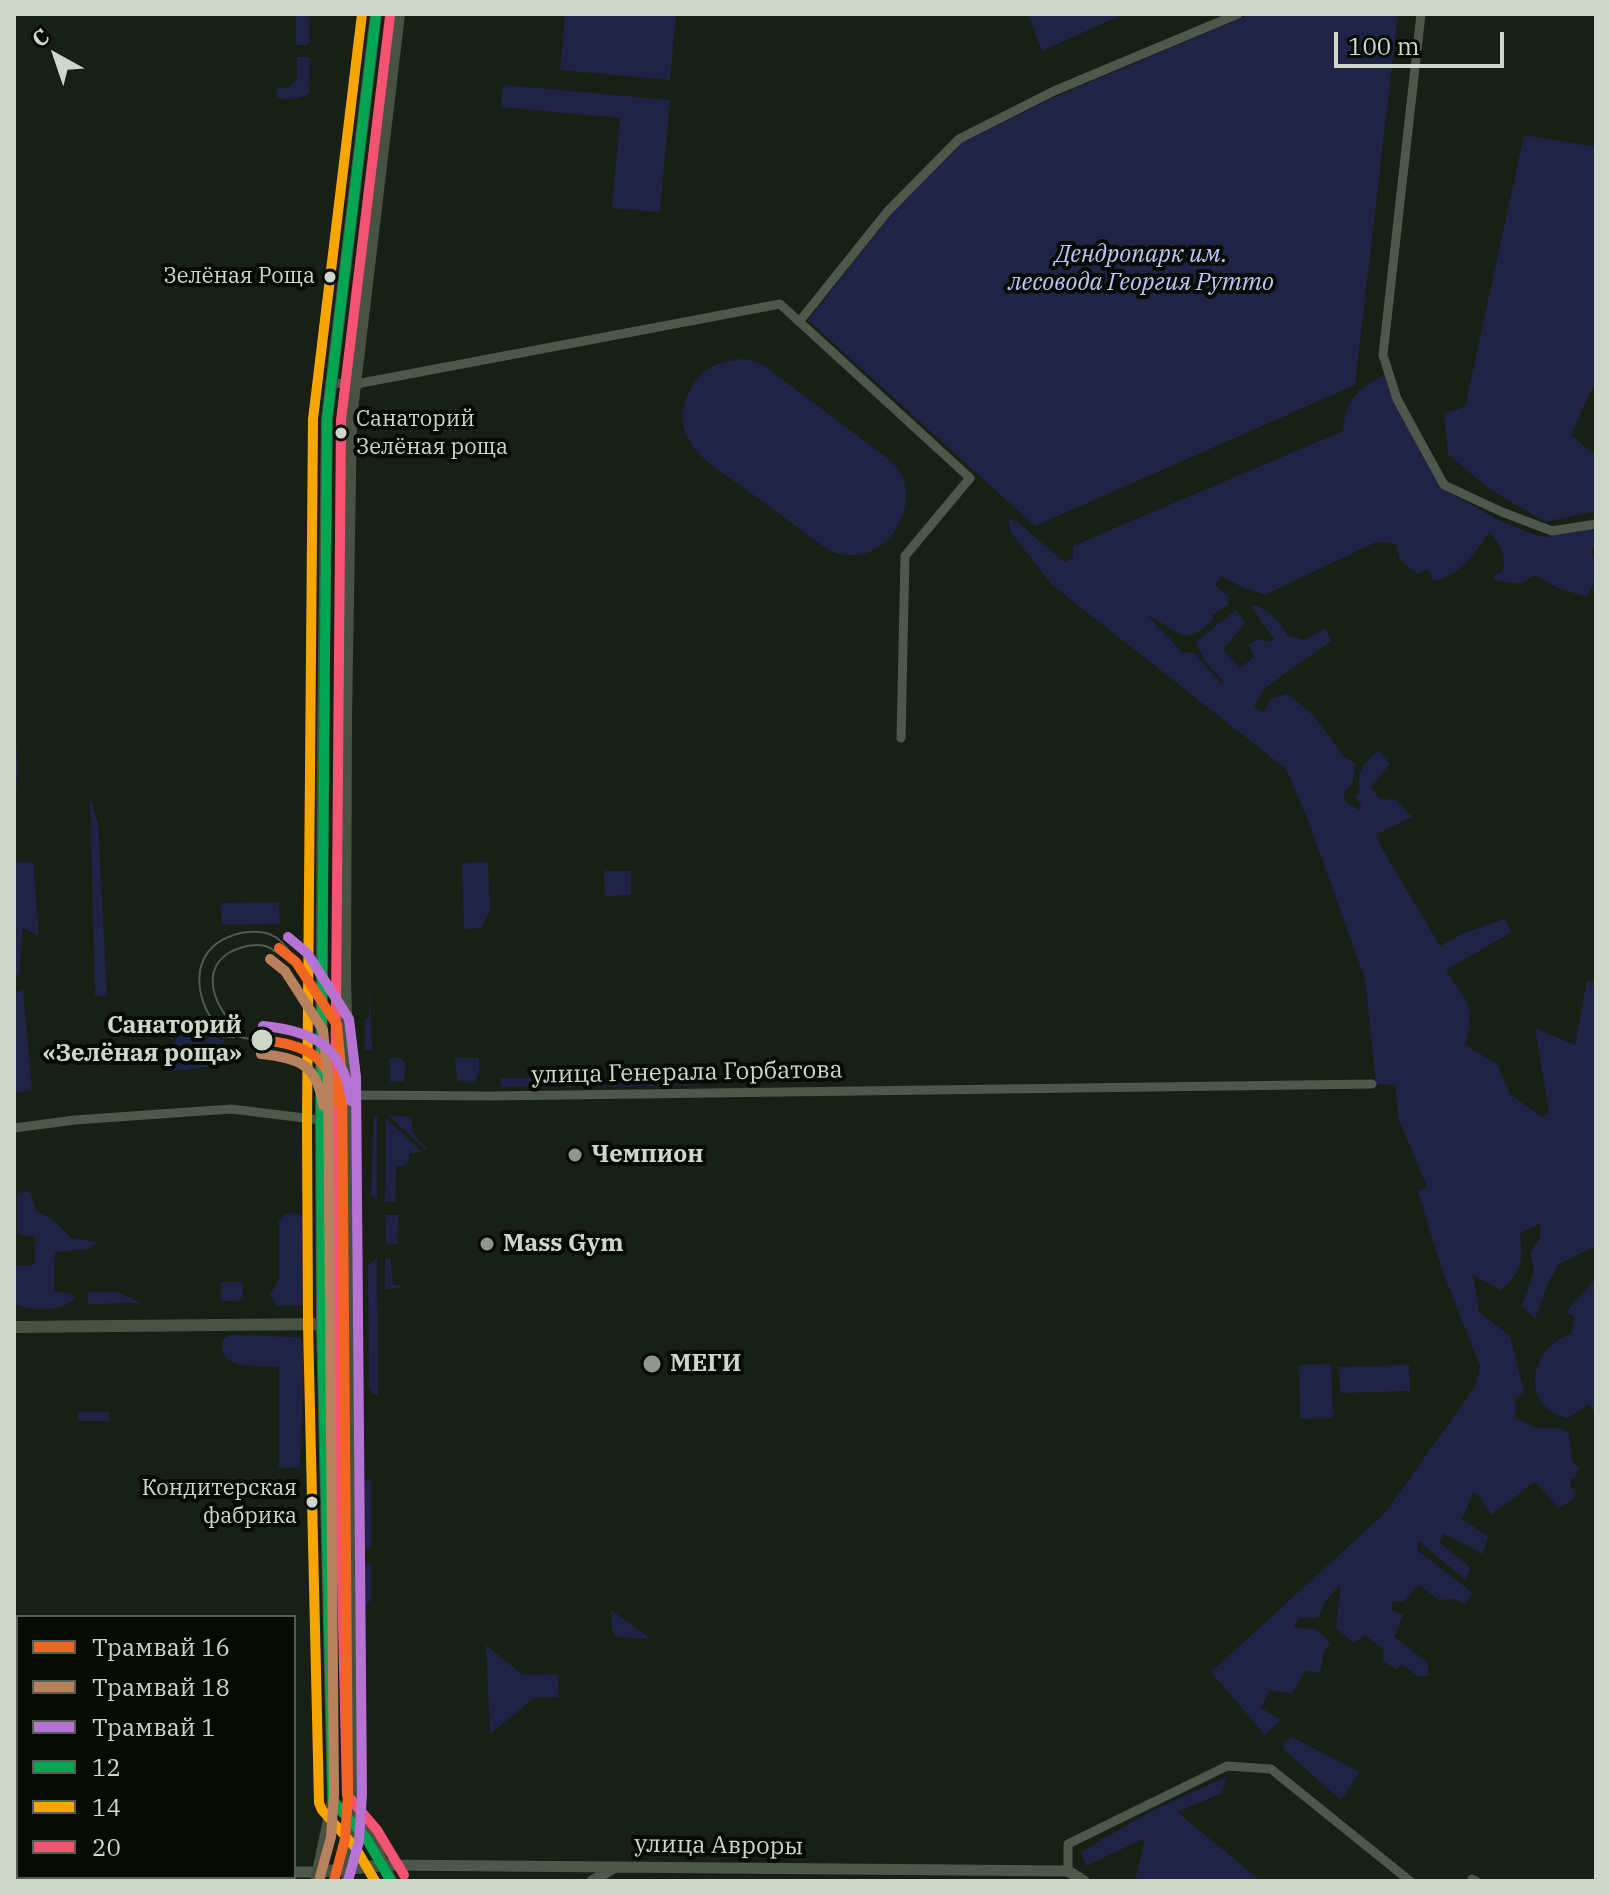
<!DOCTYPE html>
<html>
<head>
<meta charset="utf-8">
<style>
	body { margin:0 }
	#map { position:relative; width:1610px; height:1895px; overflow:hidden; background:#182015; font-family:"IBM Plex Serif",serif }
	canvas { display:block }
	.frame { position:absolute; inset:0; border:16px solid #cfd7cb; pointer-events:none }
	.legend { position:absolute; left:16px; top:1615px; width:280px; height:264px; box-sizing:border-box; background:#060b04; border:2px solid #565d54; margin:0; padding:10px 14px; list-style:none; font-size:24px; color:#cfd7cb }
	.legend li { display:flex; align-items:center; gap:16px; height:40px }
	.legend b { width:40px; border:2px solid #565d54 }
	.north { position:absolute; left:16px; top:16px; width:80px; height:80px; -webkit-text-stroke:6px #060b04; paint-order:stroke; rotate:320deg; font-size:22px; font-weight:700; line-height:32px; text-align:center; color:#cfd7cb }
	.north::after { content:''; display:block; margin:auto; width:28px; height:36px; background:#cfd7cb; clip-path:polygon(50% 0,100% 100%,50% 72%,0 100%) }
	.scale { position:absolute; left:1334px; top:32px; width:170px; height:36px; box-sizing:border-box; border:4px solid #cfd7cb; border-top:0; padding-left:10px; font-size:24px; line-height:28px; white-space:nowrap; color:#cfd7cb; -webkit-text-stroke:6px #060b04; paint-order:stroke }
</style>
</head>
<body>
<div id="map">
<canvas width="1610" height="1895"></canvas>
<div class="frame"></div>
<ul class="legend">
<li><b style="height:10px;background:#f26522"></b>Трамвай 16</li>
<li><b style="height:10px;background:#b6815c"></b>Трамвай 18</li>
<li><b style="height:10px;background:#b673d3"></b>Трамвай 1</li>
<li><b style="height:10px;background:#00a651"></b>12</li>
<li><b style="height:10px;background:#f7a600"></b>14</li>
<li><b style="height:10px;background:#f65372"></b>20</li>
</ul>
<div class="north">С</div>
<div class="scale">100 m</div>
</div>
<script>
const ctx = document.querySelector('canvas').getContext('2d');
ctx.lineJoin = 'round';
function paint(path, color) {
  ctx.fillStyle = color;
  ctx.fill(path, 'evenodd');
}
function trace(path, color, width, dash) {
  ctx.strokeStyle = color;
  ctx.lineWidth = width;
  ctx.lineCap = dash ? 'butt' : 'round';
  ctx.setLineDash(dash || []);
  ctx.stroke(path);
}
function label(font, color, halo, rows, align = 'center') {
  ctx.font = font + ' "IBM Plex Serif",serif';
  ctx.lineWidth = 8;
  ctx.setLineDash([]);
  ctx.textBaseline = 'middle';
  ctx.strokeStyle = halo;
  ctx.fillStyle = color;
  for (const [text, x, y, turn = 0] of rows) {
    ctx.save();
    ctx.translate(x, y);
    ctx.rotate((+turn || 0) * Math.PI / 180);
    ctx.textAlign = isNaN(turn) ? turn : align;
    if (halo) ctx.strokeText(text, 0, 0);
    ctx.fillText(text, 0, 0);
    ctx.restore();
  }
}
paint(new Path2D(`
	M296 14H309L310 41 307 45H296Z
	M565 14H676L670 80 560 70Z
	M1028 14H1124L1042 51Z
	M1251 14H1398L1355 385 1035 526 808 320 890 216 963 142 1057 96Z
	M297 57H309L310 60 309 94C300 98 286 101 277 97V88H288L297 79Z
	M503 85 670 100 660 212 612 208 620 118 501 107Z
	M1524 135 1596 147V380L1571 435 1596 456V511L1545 522 1488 488 1448 454 1444 413 1465 407Z
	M744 359 762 364 886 457C890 461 896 466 899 471 917 500 898 543 866 553 853 557 842 555 830 551 801 530 773 509 744 488 725 474 700 461 688 439 680 424 682 407 689 392 700 368 719 361 744 359Z
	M1385 374 1443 489 1497 519 1534 535 1547 537 1596 524V546L1591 549C1596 571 1599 575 1587 597L1558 588 1535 575 1520 584 1493 580 1495 574 1502 572C1508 555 1500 544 1489 532 1475 553 1459 577 1433 581L1428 569 1418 574 1400 560 1396 544 1376 542 1265 595 1242 587 1221 576 1215 585 1228 596V605L1212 615 1213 619C1182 650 1181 630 1148 616 1158 629 1172 639 1181 652L1194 653 1222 684 1224 682 1204 660 1196 642 1236 610 1245 623 1223 650 1240 668 1255 656 1248 645 1257 639 1268 642 1274 639 1250 605C1270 608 1278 620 1288 636L1304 640 1326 628 1331 641 1265 688 1254 707 1264 713 1271 698 1288 694 1313 715 1344 757 1356 764 1352 783 1343 793 1346 802 1360 810 1361 804 1355 797 1360 792C1357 771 1362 764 1379 751L1390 764 1371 787 1380 799 1396 800 1412 817 1377 834 1380 845 1440 946 1464 933 1504 919 1512 932 1446 970C1466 1001 1477 1008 1465 1045L1497 1064 1510 1094 1542 1117 1549 1112 1535 1028 1575 1045 1587 980 1596 983V1246L1559 1264 1548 1283 1535 1319 1522 1306 1534 1271 1530 1253 1540 1238 1541 1223 1520 1233C1523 1259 1523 1272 1501 1290L1473 1275 1479 1312 1510 1336 1524 1391 1513 1402H1516L1515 1418 1536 1428H1559L1569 1433 1572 1461 1579 1468 1575 1478 1571 1479 1570 1486 1575 1491 1572 1500 1559 1508 1535 1482C1525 1487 1521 1493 1513 1499 1504 1506 1499 1506 1491 1515L1479 1495 1473 1493 1462 1519 1488 1536 1483 1554 1444 1534 1439 1542 1471 1568 1465 1579 1418 1541 1417 1550 1473 1593 1465 1604 1452 1599 1439 1600 1419 1585 1404 1601 1392 1602 1393 1611 1403 1615 1394 1637 1427 1662 1429 1676 1419 1677 1402 1664 1396 1669 1383 1661 1384 1650 1365 1635 1354 1643 1336 1628 1341 1584 1326 1600 1318 1618H1298L1294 1627 1318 1630 1330 1644 1324 1652 1320 1673 1305 1671 1292 1694 1270 1690 1261 1708 1281 1720 1265 1735 1211 1672 1386 1512 1476 1385 1480 1366 1443 1272 1418 1192 1427 1186 1399 1120 1395 1085 1376 1084 1365 979 1307 817 1286 769 1051 584 1010 531 1009 520 1017 521 1064 562 1073 558V546L1343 431C1346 396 1357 391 1385 374Z
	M14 703 18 772 14 814Z
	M90 797 98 823 107 995 95 997Z
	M14 862H33L39 936 23 928 19 975H14Z
	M488 862 490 911 481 928 464 929 462 863Z
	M604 871H631V895L605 896Z
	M279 902 280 924 222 925 221 903Z
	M369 983 372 1050H365V1018L369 1017Z
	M23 989 32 1090 14 1093V994Z
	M193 1025 224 1041 226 1044 225 1059 219 1066 172 1071 169 1068V1047L188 1027Z
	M390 1058H400L406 1064 404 1081 390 1082Z
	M455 1058H479C479 1068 481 1077 472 1083L457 1080Z
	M699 1076V1085L501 1087V1078Z
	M388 1115 411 1117 413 1134 427 1148 425 1149Z
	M374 1116H377V1199L371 1195Z
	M386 1118 422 1152 409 1153V1162L405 1166H396L395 1202H385Z
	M30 1191 36 1211 51 1218 71 1238 98 1242 89 1249 55 1252 54 1291 71 1294 75 1299C59 1313 34 1311 14 1304V1266L34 1265 35 1237 17 1234V1193Z
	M287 1213 299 1214 305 1220 304 1305 277 1306 270 1295 279 1279V1221Z
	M385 1215H399L397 1241 399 1244 386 1245Z
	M377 1258 378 1395 372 1393 369 1387 368 1265Z
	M385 1259H391L393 1285H400V1288L385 1289Z
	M1596 1278V1414L1589 1404 1568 1418C1518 1407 1530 1346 1571 1334L1575 1317 1566 1312Z
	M221 1282H242L243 1296 238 1301H221Z
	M88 1292H118L141 1303 88 1304Z
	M230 1335 297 1337 302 1340 305 1346 300 1467 279 1468V1367C258 1365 215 1371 223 1339Z
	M1331 1364 1333 1418 1300 1419 1299 1365Z
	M1409 1365 1410 1391 1340 1393 1339 1367Z
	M78 1412H109V1421H78Z
	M371 1479V1549H365V1480Z
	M365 1564H371V1600L364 1606Z
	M611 1610 651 1639 616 1637 612 1629Z
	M486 1645 523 1675 558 1674 559 1697 534 1698 490 1734Z
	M1292 1737 1360 1772 1341 1800 1283 1749 1284 1742Z
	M1226 1777 1222 1793 1177 1812 1261 1881H1135L1145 1838 1086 1866 1081 1852 1153 1810Z`), '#1f2346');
trace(new Path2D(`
	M1421 14 1383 355 1397 399 1444 485 1502 512 1552 531 1596 524
	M799 322 887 212 959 139 1054 91 1238 14
	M332 383 356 384 780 304 970 478 905 556 901 738
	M14 1128 75 1120 231 1109 321 1120 349 1095 491 1096 1372 1084
	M1068 1871V1844L1227 1766 1271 1769 1410 1881
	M1472 1879 1476 1881`), '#4e574a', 9);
trace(new Path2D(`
	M385 1865 1068 1871 1084 1881
	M294 1872H319
	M14 1878 37 1877
	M592 1881 615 1867`), '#4e574a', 11);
trace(new Path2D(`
	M14 1327 322 1324
	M333 1801 357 1827
	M357 1808 391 1881
	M319 1872 385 1865
	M316 1881 333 1801 322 1324 321 1120 323 743 327 419 376 14
	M347 1881 355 1825 349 1095 345 983 346 717 351 418 399 14`), '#485242', 12);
trace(new Path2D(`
	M238 1029C210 1004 197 960 243 947 251 945 261 944 268 947 280 953 292 965 304 973
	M190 1034 234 1037
	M256 1040C234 1037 216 1031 206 1009 191 974 201 942 241 933 252 931 267 931 277 938 285 944 291 953 296 962`), '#52594e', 2);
trace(new Path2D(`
	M376 14 327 419 321 1120 322 1324 333 1801 366 1838 391 1881`), '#00a651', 10);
trace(new Path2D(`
	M362 14 313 419 307 1120 308 1324 319 1803 322 1810 355 1847 375 1881`), '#f7a600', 10);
trace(new Path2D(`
	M390 16 341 420 335 1120 336 1324 347 1795 377 1830 404 1875`), '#f65372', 10);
trace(new Path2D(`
	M279 948 296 962 337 1025 342 1078 348 1794 345 1839 334 1881
	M262 1040C307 1045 330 1055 337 1103`), '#f26522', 10);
trace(new Path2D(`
	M270 959 285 971 323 1030 328 1079 334 1794 331 1837 320 1877
	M261 1054C299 1058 317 1064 323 1105`), '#b6815c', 10);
trace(new Path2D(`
	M288 937 307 953 349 1019 356 1077 362 1794 359 1841 348 1881
	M263 1026C315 1031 343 1047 351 1101`), '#b673d3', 10);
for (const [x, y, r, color] of [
	[330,277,7,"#cfd7cb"],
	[341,433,7,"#cfd7cb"],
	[262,1040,12,"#cfd7cb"],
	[575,1155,8,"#8f978b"],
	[487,1244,8,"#8f978b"],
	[652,1364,10,"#8f978b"],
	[312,1502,7,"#cfd7cb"]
]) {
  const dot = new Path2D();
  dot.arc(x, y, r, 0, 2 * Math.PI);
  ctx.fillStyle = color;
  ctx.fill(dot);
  trace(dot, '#060b04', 3);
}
label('22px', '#cfd7cb', '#060b04', [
	["Зелёная Роща",315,277],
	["Санаторий",356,420,"left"],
	["Зелёная роща",356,448,"left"],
	["Кондитерская",297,1489],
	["фабрика",297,1517]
], 'right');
label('italic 24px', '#bcc6fb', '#060b04', [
	["Дендропарк им.",1141,255],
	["лесовода Георгия Рутто",1141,283]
]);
label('bold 24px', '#cfd7cb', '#060b04', [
	["Санаторий",242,1026],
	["«Зелёная роща»",242,1054]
], 'right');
label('24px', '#cfd7cb', '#060b04', [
	["улица Генерала Горбатова",687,1073,-1],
	["улица Авроры",719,1846,1]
]);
label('bold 24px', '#cfd7cb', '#060b04', [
	["Чемпион",591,1155],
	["Mass Gym",503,1244],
	["МЕГИ",670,1364]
], 'left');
</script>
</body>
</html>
